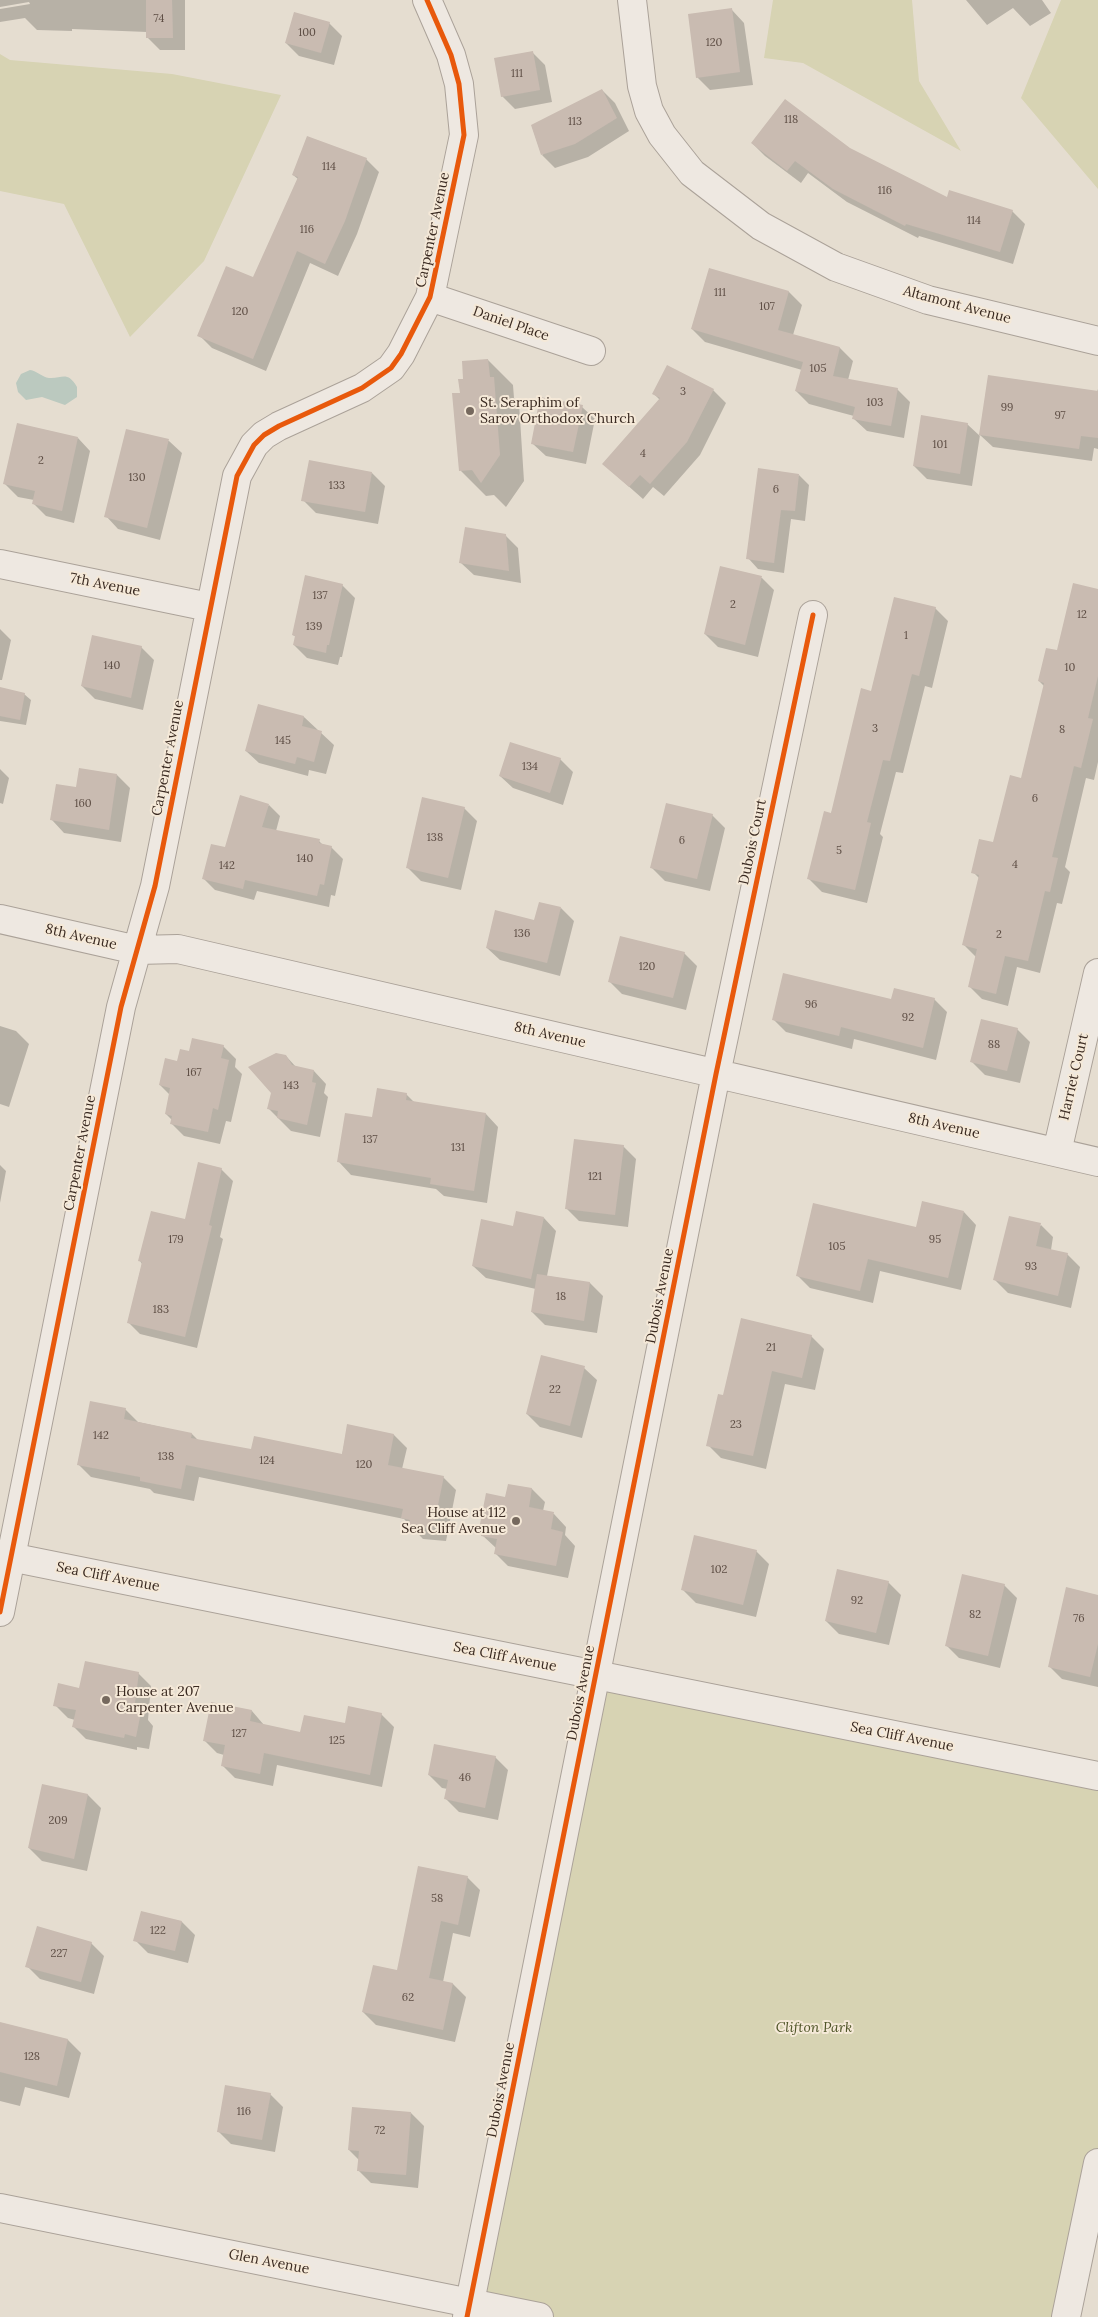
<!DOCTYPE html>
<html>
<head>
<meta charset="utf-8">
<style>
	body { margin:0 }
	canvas { display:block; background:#e5ddd0 }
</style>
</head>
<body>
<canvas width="1098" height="2317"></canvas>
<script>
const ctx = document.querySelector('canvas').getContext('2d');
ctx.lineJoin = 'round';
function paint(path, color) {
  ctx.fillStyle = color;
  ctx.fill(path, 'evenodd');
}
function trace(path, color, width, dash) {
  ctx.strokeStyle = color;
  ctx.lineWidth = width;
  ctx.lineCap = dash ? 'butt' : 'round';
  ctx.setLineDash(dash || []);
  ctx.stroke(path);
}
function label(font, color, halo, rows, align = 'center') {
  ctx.font = font + ' Lora,serif';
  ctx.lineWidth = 4;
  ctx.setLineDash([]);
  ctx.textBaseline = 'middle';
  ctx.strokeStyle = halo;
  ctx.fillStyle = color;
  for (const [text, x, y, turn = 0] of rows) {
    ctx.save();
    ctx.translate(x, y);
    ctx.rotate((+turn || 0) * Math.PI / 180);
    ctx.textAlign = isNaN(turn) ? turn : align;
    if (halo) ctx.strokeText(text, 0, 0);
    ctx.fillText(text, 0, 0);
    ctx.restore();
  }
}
paint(new Path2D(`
	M773 0H912L919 81 961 151 803 63 764 58Z
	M1061 0H1098V189L1021 98Z
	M0 54 10 60 172 74 281 95 204 261 130 337 64 204 0 191Z
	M596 1675 1098 1776V2163L1066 2317H539L469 2303Z`), '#d7d3b3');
paint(new Path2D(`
	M30 370C37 371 42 377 49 378 62 379 67 370 77 387V397L65 405 42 397 26 400 18 392 16 383 21 374Z`), '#bbc9bf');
paint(new Path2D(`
	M0 0H185V50H160L147 37V32L72 29V31L37 30 25 18 0 22V9L30 4 29 2 0 7Z
	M966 0H1042L1051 13 1030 26 1013 8 987 25Z
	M732 10 744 23 753 85 710 90 697 77Z
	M329 23 342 36 334 65 299 56 286 43Z
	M532 52 545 65 552 102 515 109 502 96Z
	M602 90 615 103 629 131 588 157 555 168 542 155Z
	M752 143 850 149 948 199 1012 211 1025 224 1013 264 919 236 918 238 847 202 808 173 801 183 765 156Z
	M366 159 379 172 357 234 338 276 310 263 266 371 212 348 199 335 253 279 298 179 293 175Z
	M710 269 789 292 802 305 793 335 840 348 853 361 848 380 897 389 910 402 904 438 867 431 854 419V416L809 404 796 391 802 370 705 342 692 329Z
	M488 360 513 385 514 398 519 403 524 481 506 507 494 495 486 496 461 471 454 394H461L465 380Z
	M989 376 1097 392 1098 389V449L1094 448 1092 461 993 447 980 435 972 486 927 479 914 466 967 424 980 436Z
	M713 390 726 403 700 455 664 496 653 487 643 499 617 476 660 400 654 394Z
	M582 407 595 419 586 464 546 456 533 444Z
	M127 430 169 441 182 453 160 540 118 529 106 516Z
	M78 438 90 451 74 523 46 516 33 503 34 500 18 497 5 484Z
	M372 473 385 486 378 524 316 513 303 500Z
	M799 475 809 485 805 521 791 519 784 573 758 569 748 558Z
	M505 535 518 548 521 583 474 575 461 563Z
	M721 568 762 578 774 590 758 657 718 647 705 634Z
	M342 585 355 598 342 657H340L338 665 307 658 294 645 296 637 293 635Z
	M1098 590V762L1094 780 1086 778 1065 867 1070 872 1062 904 1057 903 1040 973 1017 967 1008 1006 982 999 970 987 977 958 964 945 980 879 973 872 994 844 1022 779 1044 686 1039 681Z
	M935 608 948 621 932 688 925 686 903 773 896 772 880 834 883 837 867 903 822 892 809 879 872 692Z
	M0 629 11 640 2 680H0Z
	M141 647 154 660 143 710 95 699 82 686Z
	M0 689 24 694 31 700 26 725 0 721Z
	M259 705 304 717 334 745 326 774 309 770 308 776 259 763 246 751Z
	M560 759 573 772 563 805 513 788 500 776Z
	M0 769 9 778 3 804 0 803Z
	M117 775 130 788 121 842 64 833 52 820 77 788Z
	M269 805 280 816 276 831 319 841 324 846 331 847 343 859 335 896 331 895 329 907 257 891 254 900 215 890 203 878 226 849Z
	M464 808 477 821 461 890 421 881 408 868Z
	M712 815 725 828 710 891 665 881 652 868Z
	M561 908 574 921 560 976 500 960 487 948Z
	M684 953 697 966 686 1010 622 994 610 982Z
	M934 999 947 1012 936 1060 854 1039 852 1049 786 1032 773 1019 892 1001Z
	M0 1026 16 1031 29 1044 9 1107 0 1104Z
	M1017 1029 1030 1042 1020 1083 985 1075 972 1062Z
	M223 1046 236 1059 235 1067 242 1074 231 1122 226 1121 220 1144 184 1136 171 1123 172 1120 166 1114 170 1095 160 1085 190 1053Z
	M286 1056 296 1067 314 1071 326 1084 324 1093 328 1097 320 1137 291 1131 269 1109Z
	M406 1094 415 1103 486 1114 498 1127 487 1203 444 1196 436 1189 351 1175 339 1162 373 1119Z
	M623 1146 636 1159 628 1227 579 1221 567 1209Z
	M0 1165 6 1171 0 1203Z
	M221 1169 233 1181 220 1237 223 1239 197 1348 140 1334 128 1322 142 1264 140 1261 185 1221Z
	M964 1212 976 1225 961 1290 880 1271 873 1303 810 1288 797 1275Z
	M544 1218 556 1231 547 1276 590 1283 603 1296 597 1333 545 1325 532 1312 536 1289 486 1278 473 1266 514 1228Z
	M1041 1225 1053 1237 1051 1250 1067 1254 1080 1267 1071 1308 1008 1293 995 1280Z
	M811 1336 824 1349 815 1390 785 1384 766 1469 721 1458 708 1445 724 1397Z
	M584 1368 597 1380 582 1438 540 1427 527 1414Z
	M125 1409 138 1422 192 1434 198 1440 252 1450 342 1455 348 1426 394 1435 407 1448 402 1469 443 1477 456 1490 446 1541 423 1539 404 1519 199 1477 194 1501 154 1493 150 1489 91 1477 78 1464Z
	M509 1485 532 1489 545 1502 543 1511 554 1514 566 1527 565 1535 575 1546 568 1578 508 1566 495 1553 496 1548 482 1535 483 1532 480 1529 506 1499Z
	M756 1551 769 1564 756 1617 696 1603 683 1590Z
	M888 1582 901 1595 889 1645 839 1634 826 1621Z
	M1004 1585 1017 1598 1000 1668 959 1658 946 1645Z
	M1098 1596V1687L1062 1679 1049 1666Z
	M138 1673 151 1686 148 1720 153 1726 149 1749 137 1747V1750L86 1739 73 1726 75 1720 68 1718 55 1705 80 1689Z
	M212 1703 252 1711 264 1725 301 1733 346 1725 381 1714 394 1727 382 1787 277 1765 273 1786 235 1778 222 1765 224 1755 217 1753 204 1740Z
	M495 1757 508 1770 498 1820 459 1812 446 1799 448 1789 442 1788 429 1775Z
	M43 1786 88 1795 101 1808 87 1871 42 1861 29 1848Z
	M467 1877 480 1890 470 1937 453 1933 443 1982 453 1984 466 1997 455 2042 376 2025 363 2012 398 1972Z
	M142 1912 182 1922 195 1935 188 1963 148 1953 135 1940Z
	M91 1943 104 1956 94 1994 40 1979 27 1966Z
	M0 2026 68 2040 81 2053 69 2098 25 2087 20 2106 0 2101Z
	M270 2094 283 2107 275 2152 231 2144 218 2131Z
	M411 2113 424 2126 418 2188 371 2183 358 2170 359 2160 349 2150Z`), '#0003');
paint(new Path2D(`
	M146 0H172L173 38H146Z
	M732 8 740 72 696 78 688 14Z
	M294 12 330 22 321 53 285 43Z
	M533 51 540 90 501 97 494 58Z
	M602 89 617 118 575 144 541 155 531 125Z
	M785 99 850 148 947 197 949 190 1013 210 1000 252 906 224 905 226 833 189 795 161 787 171 751 143Z
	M307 136 367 158 345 221 325 264 297 251 253 359 197 336 226 266 253 277 298 177 292 175Z
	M709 268 789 291 778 330 840 347 833 376 898 388 891 426 852 419 855 407 795 391 803 362 691 329Z
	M488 359 490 377H494L500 455 481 483 472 470 459 471 452 393H460L458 379H463L462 361Z
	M667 365 714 389 687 442 650 484 640 475 629 487 602 464 660 398 652 394Z
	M988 375 1098 391V438L1081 436 1079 449 979 435Z
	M540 397 583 405 573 452 531 444Z
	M921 415 968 423 960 474 913 466Z
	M17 423 78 437 62 511 32 504 35 491 3 484Z
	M126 429 169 439 147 528 104 517Z
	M309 460 372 472 365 512 301 501Z
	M758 468 799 474 795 511 781 510 774 563 746 559Z
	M465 527 506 534 509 571 459 563Z
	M720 566 762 576 745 645 704 634Z
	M305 575 343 584 329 645H327L326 653 293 645 295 636 292 635Z
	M1073 583 1098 589V676L1088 718 1093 719 1081 768 1074 766 1052 857 1058 858 1050 892 1045 891 1028 961 1005 956 996 994 968 987 977 949 962 945 979 875 971 873 979 839 993 842 1010 775 1021 778 1044 683 1038 681 1046 648 1057 650Z
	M894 597 936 607 919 676 912 674 890 761 883 760 867 822 871 823 855 890 807 879 824 811 831 813 861 688 871 691Z
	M92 635 142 646 131 698 81 686Z
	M0 687 25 693 20 720 0 716Z
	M258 704 304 716 302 726 322 731 314 762 297 757 295 764 245 751Z
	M510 742 561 758 550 793 499 776Z
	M79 768 117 774 109 830 50 820 56 784 76 787Z
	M240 795 269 804 262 827 320 839 319 843 332 846 324 885 320 884 317 896 245 880 243 889 202 879 211 844 225 847Z
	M422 797 465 807 448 878 406 868Z
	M666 803 713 814 697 879 650 868Z
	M539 902 561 907 547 963 486 948 495 910 534 920Z
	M620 936 685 952 673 998 608 982Z
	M783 973 891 999 894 988 935 998 923 1048 841 1027 839 1036 772 1020Z
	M981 1019 1018 1028 1007 1071 970 1062Z
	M192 1038 224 1045 221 1058 229 1060 218 1110 213 1108 208 1132 170 1124 172 1116 165 1114 170 1088 159 1085 165 1058 177 1061 180 1049 189 1051Z
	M276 1053 286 1055 292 1065 314 1070 312 1082 316 1083 307 1125 277 1118 278 1111 267 1109 271 1093 248 1067Z
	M377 1088 407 1093 406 1100 486 1113 474 1191 430 1184 431 1178 337 1162 345 1113 372 1117Z
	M574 1139 624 1145 615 1215 565 1209Z
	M198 1162 222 1168 209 1225 212 1226 185 1337 127 1323 142 1262 138 1261 151 1211 185 1219Z
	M922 1201 964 1211 948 1278 868 1259 860 1291 796 1276 813 1203 916 1227Z
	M516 1211 544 1217 531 1279 472 1266 481 1219 513 1226Z
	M1009 1216 1041 1223 1036 1246 1068 1253 1058 1296 993 1280Z
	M537 1274 590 1282 584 1321 531 1312Z
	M741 1318 812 1335 802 1378 772 1371 753 1456 706 1446 718 1394 723 1395Z
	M541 1355 585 1366 570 1426 526 1414Z
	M90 1401 126 1408 124 1419 192 1433 191 1438 251 1449 254 1436 342 1454 347 1424 394 1434 388 1465 444 1476 433 1529 409 1526 410 1520 401 1518 403 1509 186 1465 181 1489 140 1481V1477L77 1465Z
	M508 1484 532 1488 529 1507 554 1512 551 1529 563 1532 556 1566 494 1554 497 1539 481 1536 482 1530 479 1529 486 1493 505 1497Z
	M694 1535 757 1550 743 1605 681 1590Z
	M837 1569 889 1581 876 1633 825 1621Z
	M962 1574 1005 1584 988 1656 945 1646Z
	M1066 1587 1098 1595V1644L1090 1677 1048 1667Z
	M85 1661 139 1672 134 1710 141 1712 136 1737 125 1734 124 1738 72 1727 76 1710 53 1706 58 1683 79 1688Z
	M211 1702 252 1710 250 1721 300 1732 304 1715 345 1723 348 1706 382 1713 370 1775 264 1753 260 1774 221 1766 225 1745 203 1741Z
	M434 1744 496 1756 485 1808 444 1799 448 1780 428 1775Z
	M42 1784 88 1794 74 1859 28 1848Z
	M418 1866 468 1876 458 1925 441 1921 429 1978 453 1983 443 2030 362 2012 373 1965 397 1970Z
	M141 1911 182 1921 175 1951 133 1941Z
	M37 1926 92 1942 81 1982 25 1967Z
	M0 2022 68 2039 57 2086 0 2072Z
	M225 2085 271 2093 262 2140 217 2132Z
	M352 2107 411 2112 406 2175 357 2171 359 2151 348 2150Z`), '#c9bbb1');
const minor = new Path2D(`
	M632 0 642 86 649 111 662 135 692 173 761 226 836 267 928 300 1098 341
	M430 297 591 351
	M0 564 209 607
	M0 919 137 950 178 949 1098 1162
	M1057 1152 1098 973
	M0 1612 121 1007 155 886 237 476 254 445 264 435 279 426 362 388 391 368 401 354 430 297 464 135 459 84 451 55 427 0
	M467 2317 716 1074 813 615
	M1066 2317 1098 2163`);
const tertiary = new Path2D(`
	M0 1555 1098 1776
	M0 2208 539 2317`);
trace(minor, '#aba299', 30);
trace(tertiary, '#aba299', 30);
trace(minor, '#eee8e1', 28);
trace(tertiary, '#eee8e1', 28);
trace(new Path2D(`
	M0 1612 121 1007 155 886 237 476 254 445 264 435 279 426 362 388 391 368 401 354 430 297 464 135 459 84 451 55 427 0
	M467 2317 716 1074 813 615`), '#e8590c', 5);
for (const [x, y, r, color] of [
	[470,411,5,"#76695e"],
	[516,1521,5,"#76695e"],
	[106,1700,5,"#76695e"]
]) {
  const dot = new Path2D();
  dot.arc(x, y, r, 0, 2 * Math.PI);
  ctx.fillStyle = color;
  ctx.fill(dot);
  trace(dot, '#f5e9d8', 2);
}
label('11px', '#5e4e45', null, [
	["74",159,19],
	["100",307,33],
	["120",714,43],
	["111",517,74],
	["118",791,120],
	["113",575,122],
	["114",329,167],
	["116",885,191],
	["114",974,221],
	["116",307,230],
	["111",720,293],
	["107",767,307],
	["120",240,312],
	["105",818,369],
	["3",683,392],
	["103",875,403],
	["99",1007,408],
	["97",1060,416],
	["101",940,445],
	["4",643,454],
	["2",41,461],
	["130",137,478],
	["133",337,486],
	["6",776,490],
	["137",320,596],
	["2",733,605],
	["12",1082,615],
	["139",314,627],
	["1",906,636],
	["140",112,666],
	["10",1070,668],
	["3",875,729],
	["8",1062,730],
	["145",283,741],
	["134",530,767],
	["6",1035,799],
	["160",83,804],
	["138",435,838],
	["6",682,841],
	["5",839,851],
	["140",305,859],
	["4",1015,865],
	["142",227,866],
	["136",522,934],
	["2",999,935],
	["120",647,967],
	["96",811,1005],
	["92",908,1018],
	["88",994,1045],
	["167",194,1073],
	["143",291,1086],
	["137",370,1140],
	["131",458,1148],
	["121",595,1177],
	["179",176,1240],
	["95",935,1240],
	["105",837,1247],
	["93",1031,1267],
	["18",561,1297],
	["183",161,1310],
	["21",771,1348],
	["22",555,1390],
	["23",736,1425],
	["142",101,1436],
	["138",166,1457],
	["124",267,1461],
	["120",364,1465],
	["102",719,1570],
	["92",857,1601],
	["82",975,1615],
	["76",1079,1619],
	["127",239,1734],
	["125",337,1741],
	["46",465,1778],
	["209",58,1821],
	["58",437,1899],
	["122",158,1931],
	["227",59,1954],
	["62",408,1998],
	["128",32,2057],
	["116",244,2112],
	["72",380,2131]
]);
label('14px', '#3a2a21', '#f5e9d8', [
	["Carpenter Avenue",433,230,-78],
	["Altamont Avenue",957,305,15],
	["Daniel Place",511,324,19],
	["7th Avenue",105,585,11],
	["Carpenter Avenue",168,758,-79],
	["Dubois Court",753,842,-78],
	["8th Avenue",81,937,13],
	["8th Avenue",550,1035,13],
	["Harriet Court",1074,1077,-77],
	["8th Avenue",944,1126,13],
	["Carpenter Avenue",80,1153,-79],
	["Dubois Avenue",660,1296,-79],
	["Sea Cliff Avenue",108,1577,11],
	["Sea Cliff Avenue",505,1657,11],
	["Dubois Avenue",581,1693,-79],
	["Sea Cliff Avenue",902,1737,11],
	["Dubois Avenue",501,2090,-79],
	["Glen Avenue",269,2262,11]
]);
label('14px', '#3a2a21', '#f5e9d8', [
	["St. Seraphim of",480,403],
	["Sarov Orthodox Church",480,419],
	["House at 112",506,1513,"right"],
	["Sea Cliff Avenue",506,1529,"right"],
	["House at 207",116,1692],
	["Carpenter Avenue",116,1708]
], 'left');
label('italic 14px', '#4f5528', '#f5e9d8', [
	["Clifton Park",814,2028]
]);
</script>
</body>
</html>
